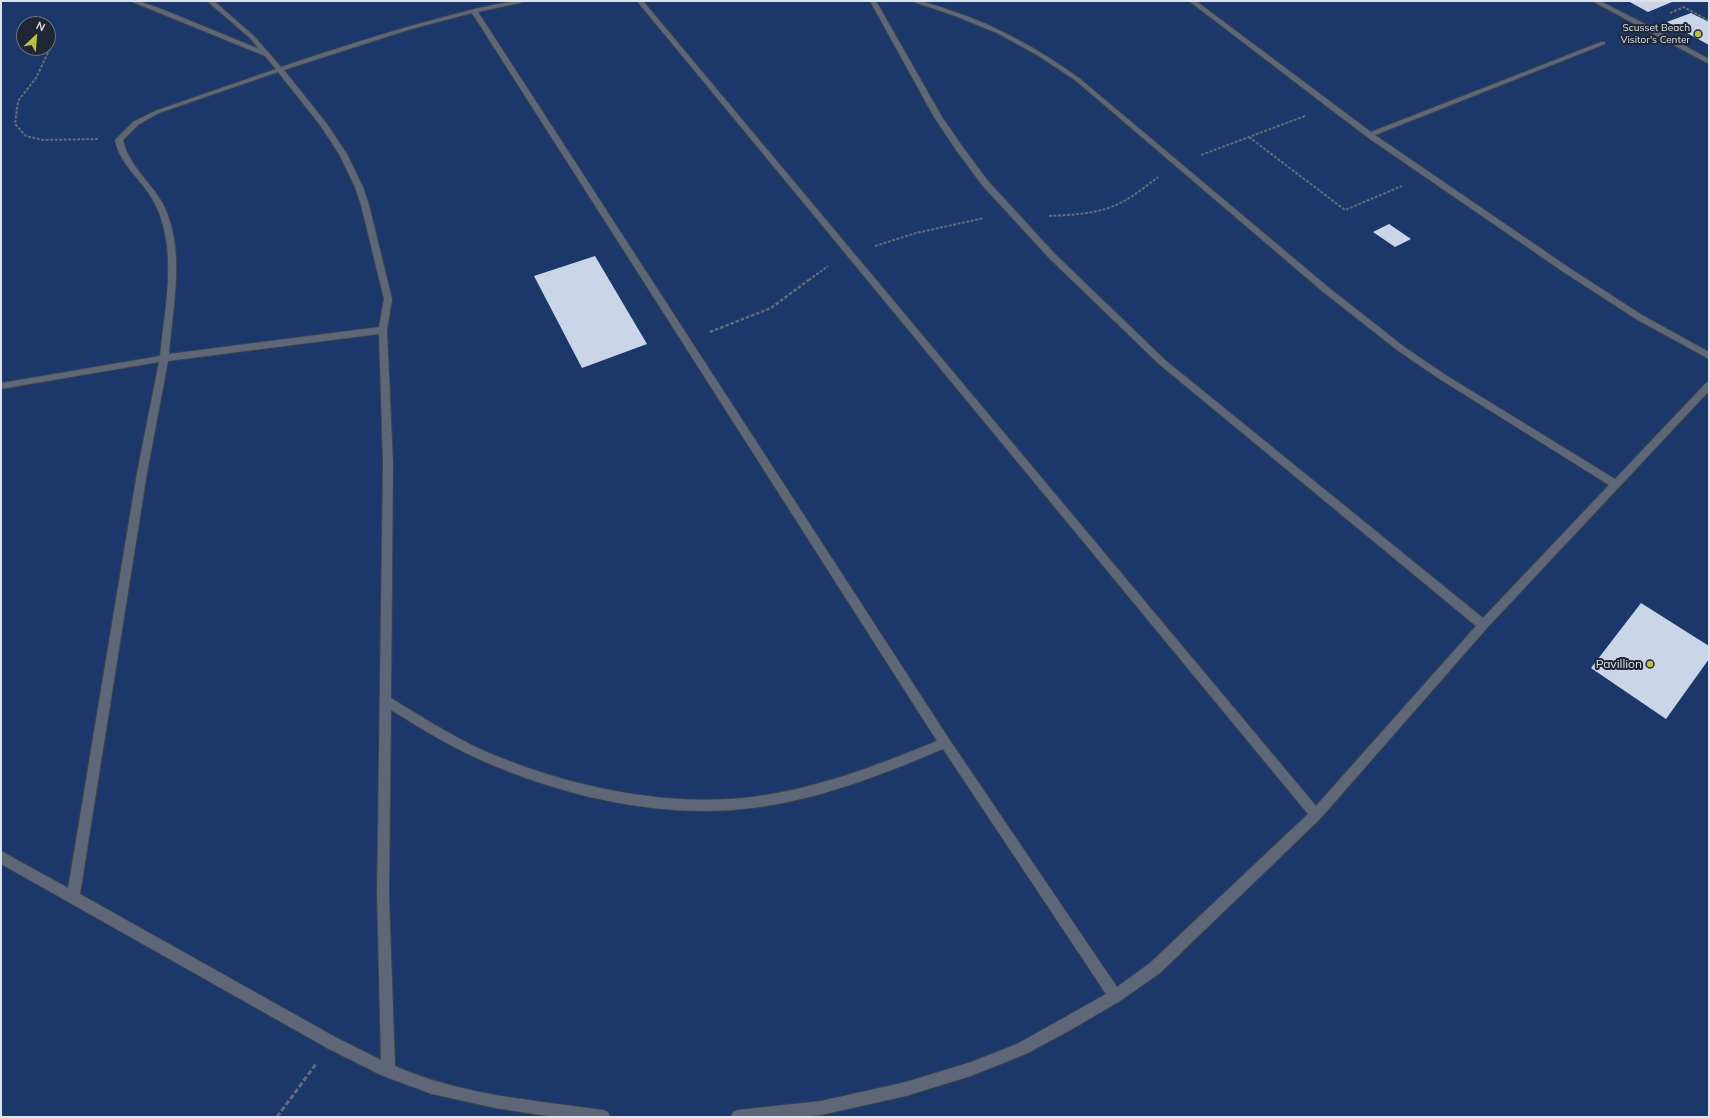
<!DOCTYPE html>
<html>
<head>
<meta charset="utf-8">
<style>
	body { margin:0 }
	#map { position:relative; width:1710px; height:1118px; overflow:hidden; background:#1f2735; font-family:Mulish,sans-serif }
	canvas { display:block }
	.frame { position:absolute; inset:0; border:2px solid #dde3ec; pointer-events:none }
	.north { position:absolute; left:16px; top:16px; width:40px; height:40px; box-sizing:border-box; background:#1f2735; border:1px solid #6b727e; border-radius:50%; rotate:26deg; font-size:11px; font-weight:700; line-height:16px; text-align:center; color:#dde3ec }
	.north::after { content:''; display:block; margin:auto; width:14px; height:18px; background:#bac045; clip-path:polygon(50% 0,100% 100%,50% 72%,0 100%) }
</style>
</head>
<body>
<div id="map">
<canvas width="1710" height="1118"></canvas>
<div class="frame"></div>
<div class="north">N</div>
</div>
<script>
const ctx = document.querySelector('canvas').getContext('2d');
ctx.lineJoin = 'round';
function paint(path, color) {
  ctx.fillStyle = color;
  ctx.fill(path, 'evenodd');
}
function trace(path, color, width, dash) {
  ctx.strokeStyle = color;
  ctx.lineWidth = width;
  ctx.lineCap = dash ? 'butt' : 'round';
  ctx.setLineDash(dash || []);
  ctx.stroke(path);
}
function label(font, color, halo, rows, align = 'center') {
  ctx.font = font + ' Mulish,sans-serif';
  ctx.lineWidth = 4;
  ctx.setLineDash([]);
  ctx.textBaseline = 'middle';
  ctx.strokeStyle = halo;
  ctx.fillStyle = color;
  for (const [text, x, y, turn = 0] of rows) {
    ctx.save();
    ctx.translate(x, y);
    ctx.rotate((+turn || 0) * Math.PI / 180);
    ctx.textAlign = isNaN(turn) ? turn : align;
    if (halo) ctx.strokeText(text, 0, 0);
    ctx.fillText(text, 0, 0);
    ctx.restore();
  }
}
paint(new Path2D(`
	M1 1H1709V1117H1ZM24 24H48V48H24Z`), '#1c376a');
paint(new Path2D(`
	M1628 1H1669L1672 2 1648 12Z
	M1691 13 1709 22V45L1667 22Z
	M1389 224 1411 239 1395 247 1373 232Z
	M595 256 647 344 582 368 534 276Z
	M1641 603 1709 646V659L1666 719 1591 668Z`), '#cad5e8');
const minor = new Path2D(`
	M130 1H139L164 10 259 49 250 38 207 1H214L254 36 281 67C335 49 389 31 444 17 472 10 500 1 528 1L478 12 949 739 1117 987 1150 963 1308 814 637 1H643L1316 806 1476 626 1159 364 1049 258 982 185 956 150 934 117 870 1H876L942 117 962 146 988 181 1055 254 1165 360 1483 618 1609 485 1438 378 1397 350 1322 291 1075 80 1037 55 997 33 955 16 911 1C925 1 939 6 952 11 998 26 1040 50 1079 78L1328 287 1403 346 1444 374 1615 479 1706 383 1709 382V391L1487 628 1320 819 1160 973 1120 1001 1074 1028 1026 1054 971 1076 906 1096 821 1115 801 1117H731L733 1112 738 1110 821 1101 906 1082 971 1062 1017 1044 1106 994 943 749C882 775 818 800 752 808 660 820 556 795 472 756 444 743 417 726 391 710L389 895 395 1066C460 1095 533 1100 603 1110L608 1112 610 1117H554L495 1108 432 1094 383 1076 327 1048 1 864V851L68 888 137 473 159 362 1 389V383L160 356C165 307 178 250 155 204 144 181 120 166 115 140L133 122 155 111 276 69 265 56ZM472 13 937 741C878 765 816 789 752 797 664 808 561 785 480 749 449 734 420 716 391 698L393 463 387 330 392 299 369 205 363 187 347 154 327 124 284 70 408 30ZM278 72 320 125 339 154 355 187 361 205 384 299 379 327 169 354C173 306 186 249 163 204 151 182 128 165 123 140L138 125 159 113ZM379 334 383 463 377 895 381 1060 337 1038 80 894 147 473 168 361Z
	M1189 1H1196L1371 132 1601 42H1605V44L1375 135 1568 267 1642 315 1709 352V359L1636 319 1562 271 1367 137Z
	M1592 1H1600L1645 24 1709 59V64Z`);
trace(minor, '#3c434e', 2);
trace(new Path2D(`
	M1670 13 1684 7 1709 21
	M49 37 53 42 36 78 18 101 15 124 26 136 43 140 98 139
	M1249 137 1345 210 1402 186
	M1201 155 1305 116
	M1049 216C1071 215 1096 214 1116 205 1132 198 1145 187 1158 177
	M875 246 916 233 984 218
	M809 280 828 266`), '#646c78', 2, [3, 1.5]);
trace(new Path2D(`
	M710 332 771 308 810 279`), '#646c78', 2.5, [3.5, 2]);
trace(new Path2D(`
	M277 1117 316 1064`), '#646c78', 3, [5, 2.5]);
paint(minor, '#5d6777');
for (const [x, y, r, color] of [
	[1698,34,4,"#bac045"],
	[1650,664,4,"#bac045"]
]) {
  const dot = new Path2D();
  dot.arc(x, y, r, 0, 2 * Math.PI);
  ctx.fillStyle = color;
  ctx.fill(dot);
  trace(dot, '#1f2735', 1.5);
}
label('10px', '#dde3ec', '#1f2735', [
	["Scusset Beach",1690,28],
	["Visitor's Center",1690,40]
], 'right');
label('12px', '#dde3ec', '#1f2735', [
	["Pavillion",1642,664]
], 'right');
</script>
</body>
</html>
